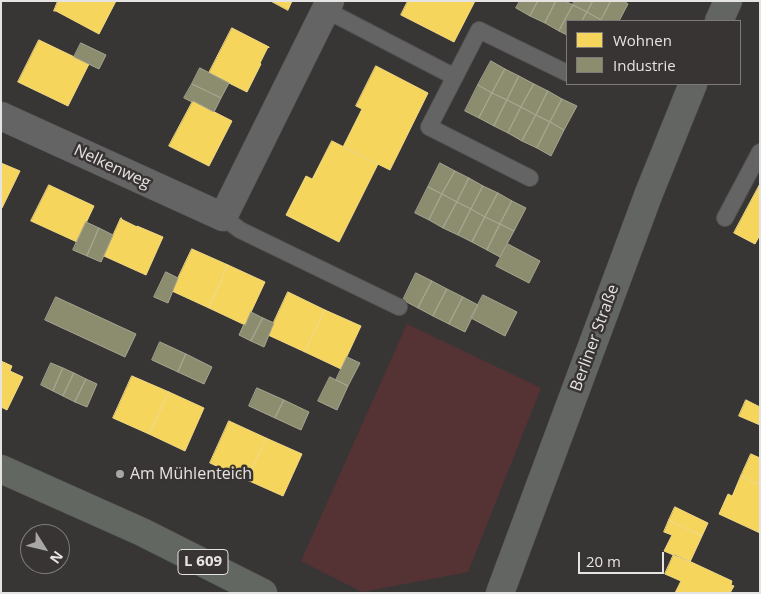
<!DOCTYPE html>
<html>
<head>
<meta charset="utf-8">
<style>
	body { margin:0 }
	#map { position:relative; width:761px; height:594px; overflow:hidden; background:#383535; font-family:"Open Sans",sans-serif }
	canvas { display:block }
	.frame { position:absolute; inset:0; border:2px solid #e6e3e3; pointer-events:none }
	.legend { position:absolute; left:566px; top:20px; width:175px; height:65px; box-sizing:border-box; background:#393434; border:1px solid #7e7a7a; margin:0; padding:6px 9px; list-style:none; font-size:15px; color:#e6e3e3 }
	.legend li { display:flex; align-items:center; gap:10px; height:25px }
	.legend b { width:25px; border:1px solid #7e7a7a }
	.north { position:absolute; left:20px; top:524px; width:50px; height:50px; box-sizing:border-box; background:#393434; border:1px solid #7e7a7a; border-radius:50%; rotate:126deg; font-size:14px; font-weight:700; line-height:20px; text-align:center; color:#e6e3e3 }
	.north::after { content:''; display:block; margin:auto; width:18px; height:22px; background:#a9a6a6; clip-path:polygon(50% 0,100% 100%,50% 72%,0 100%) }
	.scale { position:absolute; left:578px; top:552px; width:86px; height:22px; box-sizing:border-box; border:2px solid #e6e3e3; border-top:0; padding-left:6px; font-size:15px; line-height:18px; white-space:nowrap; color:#e6e3e3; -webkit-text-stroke:4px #393434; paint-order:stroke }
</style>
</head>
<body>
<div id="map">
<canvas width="761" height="594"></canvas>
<div class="frame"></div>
<ul class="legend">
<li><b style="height:14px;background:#f6d55c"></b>Wohnen</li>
<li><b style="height:14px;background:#8c8c6e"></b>Industrie</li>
</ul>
<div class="north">N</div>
<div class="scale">20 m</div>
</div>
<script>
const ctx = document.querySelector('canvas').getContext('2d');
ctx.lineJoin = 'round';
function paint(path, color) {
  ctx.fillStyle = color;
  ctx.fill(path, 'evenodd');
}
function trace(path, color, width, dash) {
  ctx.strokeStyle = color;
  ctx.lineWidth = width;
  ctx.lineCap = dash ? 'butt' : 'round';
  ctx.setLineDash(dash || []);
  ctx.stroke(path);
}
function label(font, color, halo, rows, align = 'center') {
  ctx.font = font + ' "Open Sans",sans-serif';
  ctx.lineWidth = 5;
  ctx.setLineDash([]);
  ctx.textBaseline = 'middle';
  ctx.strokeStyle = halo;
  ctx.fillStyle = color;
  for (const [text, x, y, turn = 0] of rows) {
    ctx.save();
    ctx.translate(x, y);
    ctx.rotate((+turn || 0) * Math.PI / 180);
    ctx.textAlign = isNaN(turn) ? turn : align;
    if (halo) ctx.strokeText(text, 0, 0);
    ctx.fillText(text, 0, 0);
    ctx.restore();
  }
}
paint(new Path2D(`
	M407 324 541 388 468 572 362 592 301 561Z`), '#553335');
const homes = new Path2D(`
	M58 1H116L99 34 56 11H54Z
	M271 1H292L288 10Z
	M408 1H475L454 42 401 15Z
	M232 28 269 47V48L268 47 260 63 261 64 247 92 209 73Z
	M39 40 89 64 68 106 18 82Z
	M376 66 428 93 390 170 343 147 362 109 356 106Z
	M193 101 232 121 209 166 169 146Z
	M332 141 378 164 339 242 286 215 306 176 312 179Z
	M1 163 20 171 2 208 1 207Z
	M760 184V235L755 244 734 233Z
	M49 185 94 206 77 242 31 221Z
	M121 218H122L121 219 137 227V226L163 237 146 275 104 256Z
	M192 249 228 265 209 308 172 291Z
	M228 265 265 282 245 325 209 308Z
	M288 292 325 310 305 352 268 335Z
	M325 310 361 326 341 369 305 352Z
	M1 361 12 366 10 371 23 377 7 410 1 407Z
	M132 376 169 392 149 434 113 418Z
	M169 392 204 408 185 451 149 434Z
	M746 400 760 407V425L739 416Z
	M229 421 266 438 247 480 210 463Z
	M266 438 302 454 283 496 247 480Z
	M751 454 760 458V485L741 476Z
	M741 476 760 485V533L719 514 728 494 732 496Z
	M675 507 708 523 702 536 669 520Z
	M669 520 702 536 690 562 664 551 672 535 664 532Z
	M674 554 732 581 731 585 734 586 730 593H675L681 581 665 574Z`);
paint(homes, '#f6d55c');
trace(homes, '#f1d984', 1);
const industry = new Path2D(`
	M520 1H538L530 16 516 8Z
	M538 1H556L545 23 530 16Z
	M556 1H565L573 5 559 31 545 23Z
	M574 1H593L587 12 573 5Z
	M593 1H611L601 20 587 12Z
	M611 1H624L628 4 619 21H604L601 20Z
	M573 5 587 12 582 21H567V35L559 31Z
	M587 12 601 20 600 21H582Z
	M81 43 106 55 99 69 74 57Z
	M491 61 505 69 492 93 478 85Z
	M200 68 229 83 221 98 192 84Z
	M505 69 519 76 507 100 492 93Z
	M519 76 534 84 521 107 507 100Z
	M192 84 221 98 214 112 193 101 192 102 184 98Z
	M534 84 548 91 536 115 521 107Z
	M478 85 492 93 479 118 465 111Z
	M548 91 562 99 550 122 536 115Z
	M492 93 507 100 494 126 479 118Z
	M562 99 577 106 564 130 550 122Z
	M507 100 521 107 508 133 494 126Z
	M521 107 536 115 522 141 508 133Z
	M536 115 550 122 537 148 522 141Z
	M550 122 564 130 551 156 537 148Z
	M440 163 455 171 442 194 428 187Z
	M455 171 469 178 457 202 442 194Z
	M469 178 483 186 471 209 457 202Z
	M483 186 498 193 485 217 471 209Z
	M428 187 442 194 429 220 415 213Z
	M498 193 512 201 500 224 485 217Z
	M442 194 457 202 443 228 429 220Z
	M512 201 526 208 514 231 500 224Z
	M457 202 471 209 458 235 443 228Z
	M471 209 485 217 472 242 458 235Z
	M485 217 500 224 487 250 472 242Z
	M86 222 99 228 87 256 73 250Z
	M500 224 514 231 500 257 487 250Z
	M99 228 113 235 101 262 87 256Z
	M508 244 540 261 529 283 496 266Z
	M166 272 178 278 168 303 154 297Z
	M416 273 432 281 418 308 403 300Z
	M432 281 447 289 433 316 418 308Z
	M447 289 463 297 449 324 433 316Z
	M483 295 517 312 505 336 471 318Z
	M56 297 136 334 125 357 45 320Z
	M463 297 478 305 465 332 449 324Z
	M251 312 263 318 251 341 239 335 244 324 245 325Z
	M263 318 274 323 264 347 251 341Z
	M160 342 186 354 178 372 152 360Z
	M186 354 212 367 204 384 178 372Z
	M347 357 360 363 348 386 336 380Z
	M51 363 63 368 53 391 41 385Z
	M63 368 74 373 63 396 53 391Z
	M74 373 86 379 75 402 63 396Z
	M330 377 348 386 337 410 318 401Z
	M86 379 97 384 87 407 75 402Z
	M257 388 284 400 275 418 249 406Z
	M284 400 309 412 301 430 275 418Z`);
paint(industry, '#8c8c6e');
trace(industry, '#a7a691', 1);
const lane = new Path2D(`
	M326 10 455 77
	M530 178 429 127 479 30 567 73
	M223 217 240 230 399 307
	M725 218 760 152`);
const street = new Path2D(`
	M1 116 223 217 330 1`);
const secondary = new Path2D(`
	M719 21 728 1
	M500 593 649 193 693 84`);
const primary = new Path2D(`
	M1 469 142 532 263 593`);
trace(lane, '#535151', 18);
trace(street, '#535151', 29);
trace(secondary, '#535151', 29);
trace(primary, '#535151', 29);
trace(lane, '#656464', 16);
trace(street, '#656464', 28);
trace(secondary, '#636563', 28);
trace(primary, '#626762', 28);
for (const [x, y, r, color] of [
	[120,474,5,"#a9a6a6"]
]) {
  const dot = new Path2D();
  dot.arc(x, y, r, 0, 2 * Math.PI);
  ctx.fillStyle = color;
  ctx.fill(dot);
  trace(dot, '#393434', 2);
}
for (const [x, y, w] of [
	[203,562,50]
]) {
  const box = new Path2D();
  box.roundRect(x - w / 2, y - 12.5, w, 25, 4);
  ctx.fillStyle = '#393434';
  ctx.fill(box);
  trace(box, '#e6e3e3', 1);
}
label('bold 15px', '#e6e3e3', null, [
	["L 609",203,562]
]);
label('16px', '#e6e3e3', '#393434', [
	["Nelkenweg",112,167,25],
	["Berliner Straße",595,338,-70]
]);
label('16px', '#e6e3e3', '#393434', [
	["Am Mühlenteich",130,474]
], 'left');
</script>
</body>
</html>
